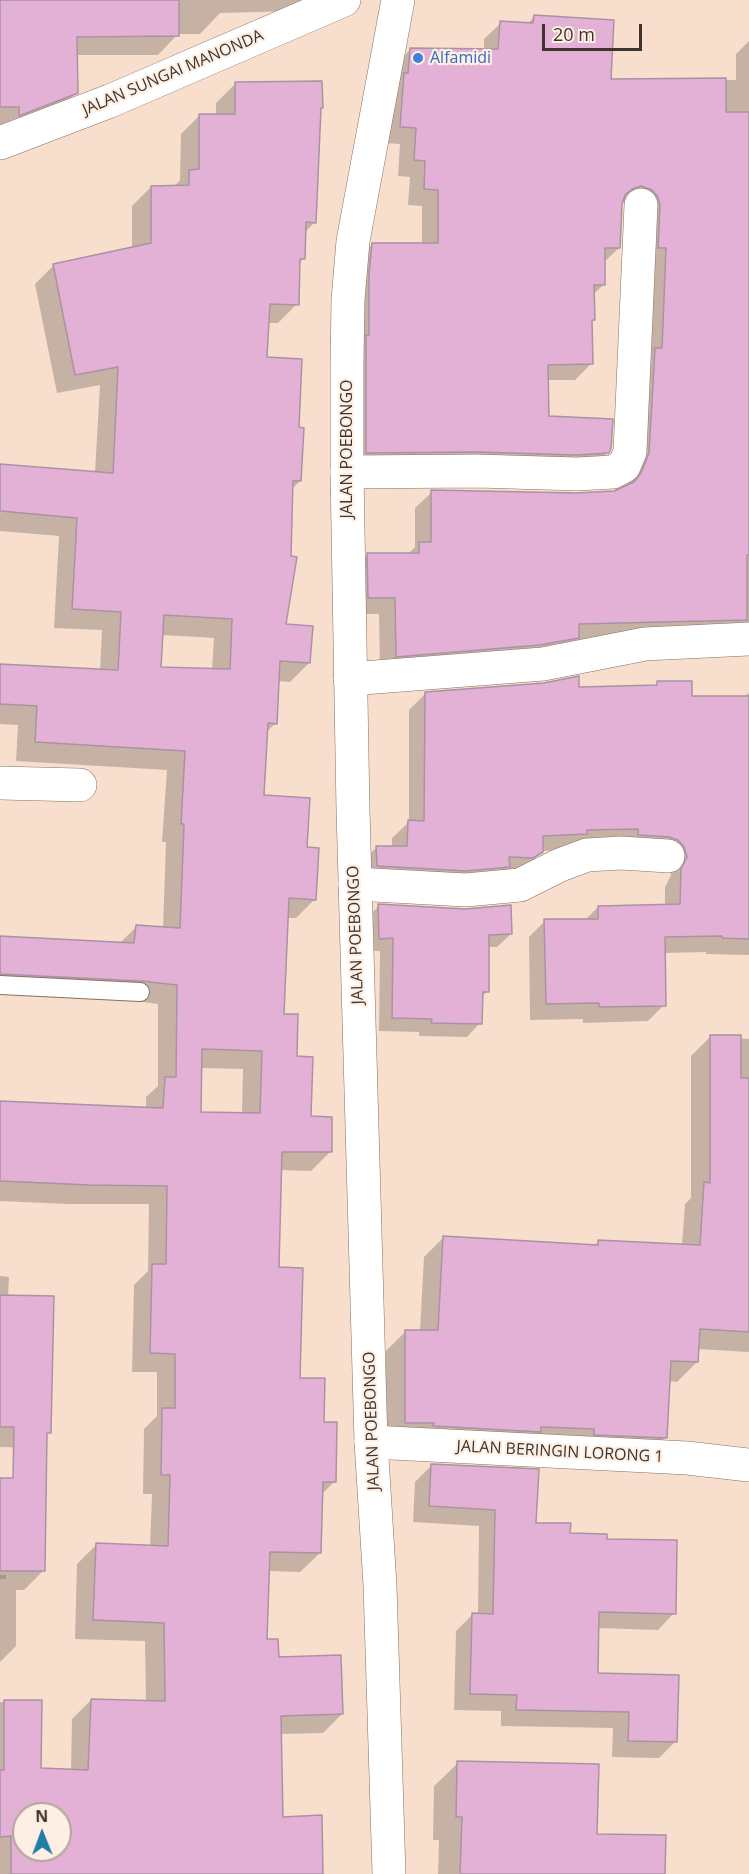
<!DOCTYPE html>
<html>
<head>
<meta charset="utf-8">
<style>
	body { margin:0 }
	#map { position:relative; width:749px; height:1874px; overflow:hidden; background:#f8dfcd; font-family:"Open Sans",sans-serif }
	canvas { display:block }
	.north { position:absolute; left:12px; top:1802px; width:60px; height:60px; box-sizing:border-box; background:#feefe4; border:2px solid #b2a59b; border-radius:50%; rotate:359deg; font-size:16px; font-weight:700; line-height:24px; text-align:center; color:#3f352e }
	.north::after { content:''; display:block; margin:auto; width:21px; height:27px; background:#217eab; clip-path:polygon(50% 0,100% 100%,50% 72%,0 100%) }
	.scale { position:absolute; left:542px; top:24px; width:100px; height:27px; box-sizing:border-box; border:3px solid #3f352e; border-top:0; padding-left:8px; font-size:18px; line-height:21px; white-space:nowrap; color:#3f352e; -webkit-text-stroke:4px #feefe4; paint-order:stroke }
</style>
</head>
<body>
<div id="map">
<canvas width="749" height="1874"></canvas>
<div class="north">N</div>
<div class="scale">20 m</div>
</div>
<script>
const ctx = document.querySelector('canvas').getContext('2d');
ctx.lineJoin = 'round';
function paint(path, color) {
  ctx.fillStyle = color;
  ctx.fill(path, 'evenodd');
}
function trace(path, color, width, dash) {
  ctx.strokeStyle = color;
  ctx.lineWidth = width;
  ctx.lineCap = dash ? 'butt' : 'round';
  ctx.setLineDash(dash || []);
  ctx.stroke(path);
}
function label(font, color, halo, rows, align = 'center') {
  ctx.font = font + ' "Open Sans",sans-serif';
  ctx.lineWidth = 4.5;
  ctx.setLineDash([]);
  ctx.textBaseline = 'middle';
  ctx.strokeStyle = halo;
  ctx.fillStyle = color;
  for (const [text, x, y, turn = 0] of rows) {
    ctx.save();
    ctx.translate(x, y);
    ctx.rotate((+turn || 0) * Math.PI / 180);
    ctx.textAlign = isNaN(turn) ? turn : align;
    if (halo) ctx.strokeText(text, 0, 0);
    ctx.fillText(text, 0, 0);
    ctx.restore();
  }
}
paint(new Path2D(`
	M0 0H308L294 11 220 13 200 34H178L158 55H76V93L57 112 0 134Z
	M534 17 610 80H736V54L749 41V640L731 636 575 640 561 654 380 672 379 614H352L351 571 368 555 408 554 415 547V508L432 492 576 494 614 492 627 487 633 470 635 206 625 202 621 203 619 248 603 263V285L593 295V319L590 322 591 364 575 380H547L548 418 608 452 591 469H350L356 261 372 245 422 244V206L408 205 410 177 398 176 400 144 385 143 394 66 411 49 484 51V39L501 23 527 24Z
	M235 84 315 222 304 233 303 259 299 263 297 304 278 323H268L265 359 298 429 300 481 292 489 284 625 309 663 290 682 277 681 276 723 266 732 263 797 305 849 315 899 296 918H287L283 1015 296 1057 310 1118 330 1152 311 1171 280 1170 277 1268 298 1380 323 1423 335 1481 321 1495 320 1553 300 1572 268 1571 265 1640 277 1659 342 1714 323 1733 279 1734 282 1818 322 1874H0V1702H41L39 1770 71 1771 72 1719 91 1700 146 1702 145 1641 75 1639 77 1564 96 1545 150 1547 152 1494H143L144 1429 157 1416V1372H132L134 1285 148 1271 149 1204H69L0 1201V1102L146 1108V1097L158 1086V1004L121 999 0 993V937L119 944 136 927 163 929 166 842H162L167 770 16 761 18 725 0 724V665L100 671 102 630 54 628 59 536 0 531V465L95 473 100 385 57 393 35 284 54 265 132 248V206L151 187H174L180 180 181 134 200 115H216V103ZM162 635 214 638 212 670 160 669ZM200 1068 243 1069 242 1114 199 1113ZM24 1814H60V1850H24Z
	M658 683 691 697H744L749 693V955L706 954V952L664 953V1005L648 1021 583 1023V1019L530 1020 529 937 545 921 585 920 598 907 665 906V887L671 875 669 865 569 850 542 851 525 868 361 882 360 864 376 848H392V838L409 822V710L426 693 654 687Z
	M379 906 511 934 497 947H488L487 991 481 998 480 1023 467 1037 419 1036V1032L379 1031 380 951H366L365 919Z
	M711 1036 749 1039V1352L697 1349V1362L677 1382 669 1381 665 1438 645 1457 386 1442V1351L406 1331H420L424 1257 444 1237 594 1246 598 1242 682 1246 685 1204 691 1198V1056Z
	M0 1276 9 1277 8 1297 31 1448 0 1447Z
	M432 1465 535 1524 569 1535 605 1540 674 1613 658 1630 597 1628 596 1674 676 1741 659 1758 612 1757 613 1728 501 1726V1711L454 1710 456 1631 472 1615H478L479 1526 413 1522 415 1482Z
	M0 1480 43 1571 24 1590H16V1646L0 1662Z
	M458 1763 596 1836 663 1874H438L439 1840H433L434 1786Z`), '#0003');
const building = new Path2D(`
	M0 0H179V36L77 37 78 93 19 116V107H0Z
	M534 15 614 20 611 79 726 78V112H749V555H747V620L579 624V638L540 645 396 657 395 598H368L367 553H419V542H431V490L576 493 614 491 634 482 641 473 649 453 655 348H662L666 248H658L660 206 658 197 652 190 641 186 632 189 625 195 622 204 620 248H605V285H594L595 320H592L593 364 548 365 549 416 613 419 611 448 609 453 577 455 477 452 366 453V335H369V274L372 243H438V190L424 189 425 161 414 160 416 128 400 127 404 73H408L410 48 498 49 500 21 533 23Z
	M322 81 323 108H321L316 223 306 222 305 259H300L299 305 270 304 267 357 302 359 299 427 304 428 301 481H293L291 556 297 557 286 624 313 626 310 663 280 661 277 724 268 723 264 795 310 798 307 847 319 848 316 900 289 898 284 1014H298L297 1056 313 1057 311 1116 332 1117V1152H282L279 1267 303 1268 300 1378H325L324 1422H337L336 1482H323L321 1553 270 1552 267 1639H278L279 1657 341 1655 343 1714 281 1716 283 1817 322 1815 323 1874H11V1836L0 1837V1770H4V1700H42L41 1768 88 1770 91 1699 165 1701 164 1623 93 1620 96 1543 168 1546 170 1475H161L162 1408H175V1354L150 1353 152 1264H166L167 1186 89 1185 0 1181V1101L163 1108 165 1077H176L177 985 141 981 0 974V936L134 943 136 925 180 928 184 824H181L185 751 35 742 37 706 0 704V664L118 670 121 612 72 609 77 518 0 511V464L113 473 118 367 75 375 53 264 151 243V186L189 185V170L199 169V114H235V82ZM164 615 232 619 230 669 161 667ZM202 1049 262 1051 260 1113 201 1112ZM24 1814H60V1850H24Z
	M579 676V687L657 685V681H692V696H749V939L722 938V936L665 937 666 1006 599 1007V1003L546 1004 544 919H598V906L680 904 681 869 687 857 684 847 678 840 669 837 638 835V829L587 830V834L543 836V852L533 858 509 857 510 867 466 871 377 866 376 846H407L408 820 424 821 425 692 544 683Z
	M378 904 465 909 511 905 512 934 489 935V992H483L482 1024 431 1023 432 1019 392 1018 393 938 379 939Z
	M710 1035H741V1078H749V1332L700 1329 698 1362 671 1361 667 1438 594 1435V1429L541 1427V1432L433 1426 434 1423H405V1330H438L443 1236 598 1245V1240L700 1245 704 1182 710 1183Z
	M0 1295 54 1296 51 1433H47L45 1571H0V1478H13L14 1427H0Z
	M431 1464 539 1469 536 1523H571L570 1533 607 1534V1539L677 1540 676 1614 599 1612 598 1673 679 1675 677 1742 628 1741 629 1712 516 1710 517 1695 470 1694 472 1613 493 1614 495 1510 429 1506Z
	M457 1761 599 1764 597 1834 666 1835 665 1874H460L462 1817H456Z`);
paint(building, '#e3b0d6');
trace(building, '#aa92a3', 1.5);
const service = new Path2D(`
	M0 985 140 992`);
const minor = new Path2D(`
	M347 472 477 471 577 474 613 472 624 466 630 452 641 205
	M350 679 543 664 645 644 749 639
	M0 783 80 785
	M355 884 466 890 520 885 560 865 587 855 621 853 668 856
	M371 1442 687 1458 749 1465`);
const tertiary = new Path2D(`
	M0 143 110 101 344 0`);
const secondary = new Path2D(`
	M389 1874 380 1585 371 1442 353 810 347 472V363L348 300 353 241 398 0`);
trace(service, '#867060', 20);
trace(minor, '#867060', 34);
trace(tertiary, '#867060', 34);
trace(secondary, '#867060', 34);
trace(new Path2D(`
	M0 1577H8`), '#aa978a', 4, [6, 3]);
trace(service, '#fff', 18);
trace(minor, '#fff', 33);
trace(tertiary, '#fff', 33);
trace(secondary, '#fff', 33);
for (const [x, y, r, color] of [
	[418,58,6,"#3f7fe0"]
]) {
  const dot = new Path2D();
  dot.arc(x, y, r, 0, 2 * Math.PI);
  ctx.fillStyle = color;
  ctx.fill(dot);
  trace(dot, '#feefe4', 2);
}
label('16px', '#366cbe', '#feefe4', [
	["Alfamidi",430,58]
], 'left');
label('16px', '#3f352e', '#feefe4', [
	["JALAN SUNGAI MANONDA",173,73,-23],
	["JALAN POEBONGO",347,449,-90],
	["JALAN POEBONGO",356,935,-92],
	["JALAN POEBONGO",372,1421,-92],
	["JALAN BERINGIN LORONG 1",560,1452,3]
]);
</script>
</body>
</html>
